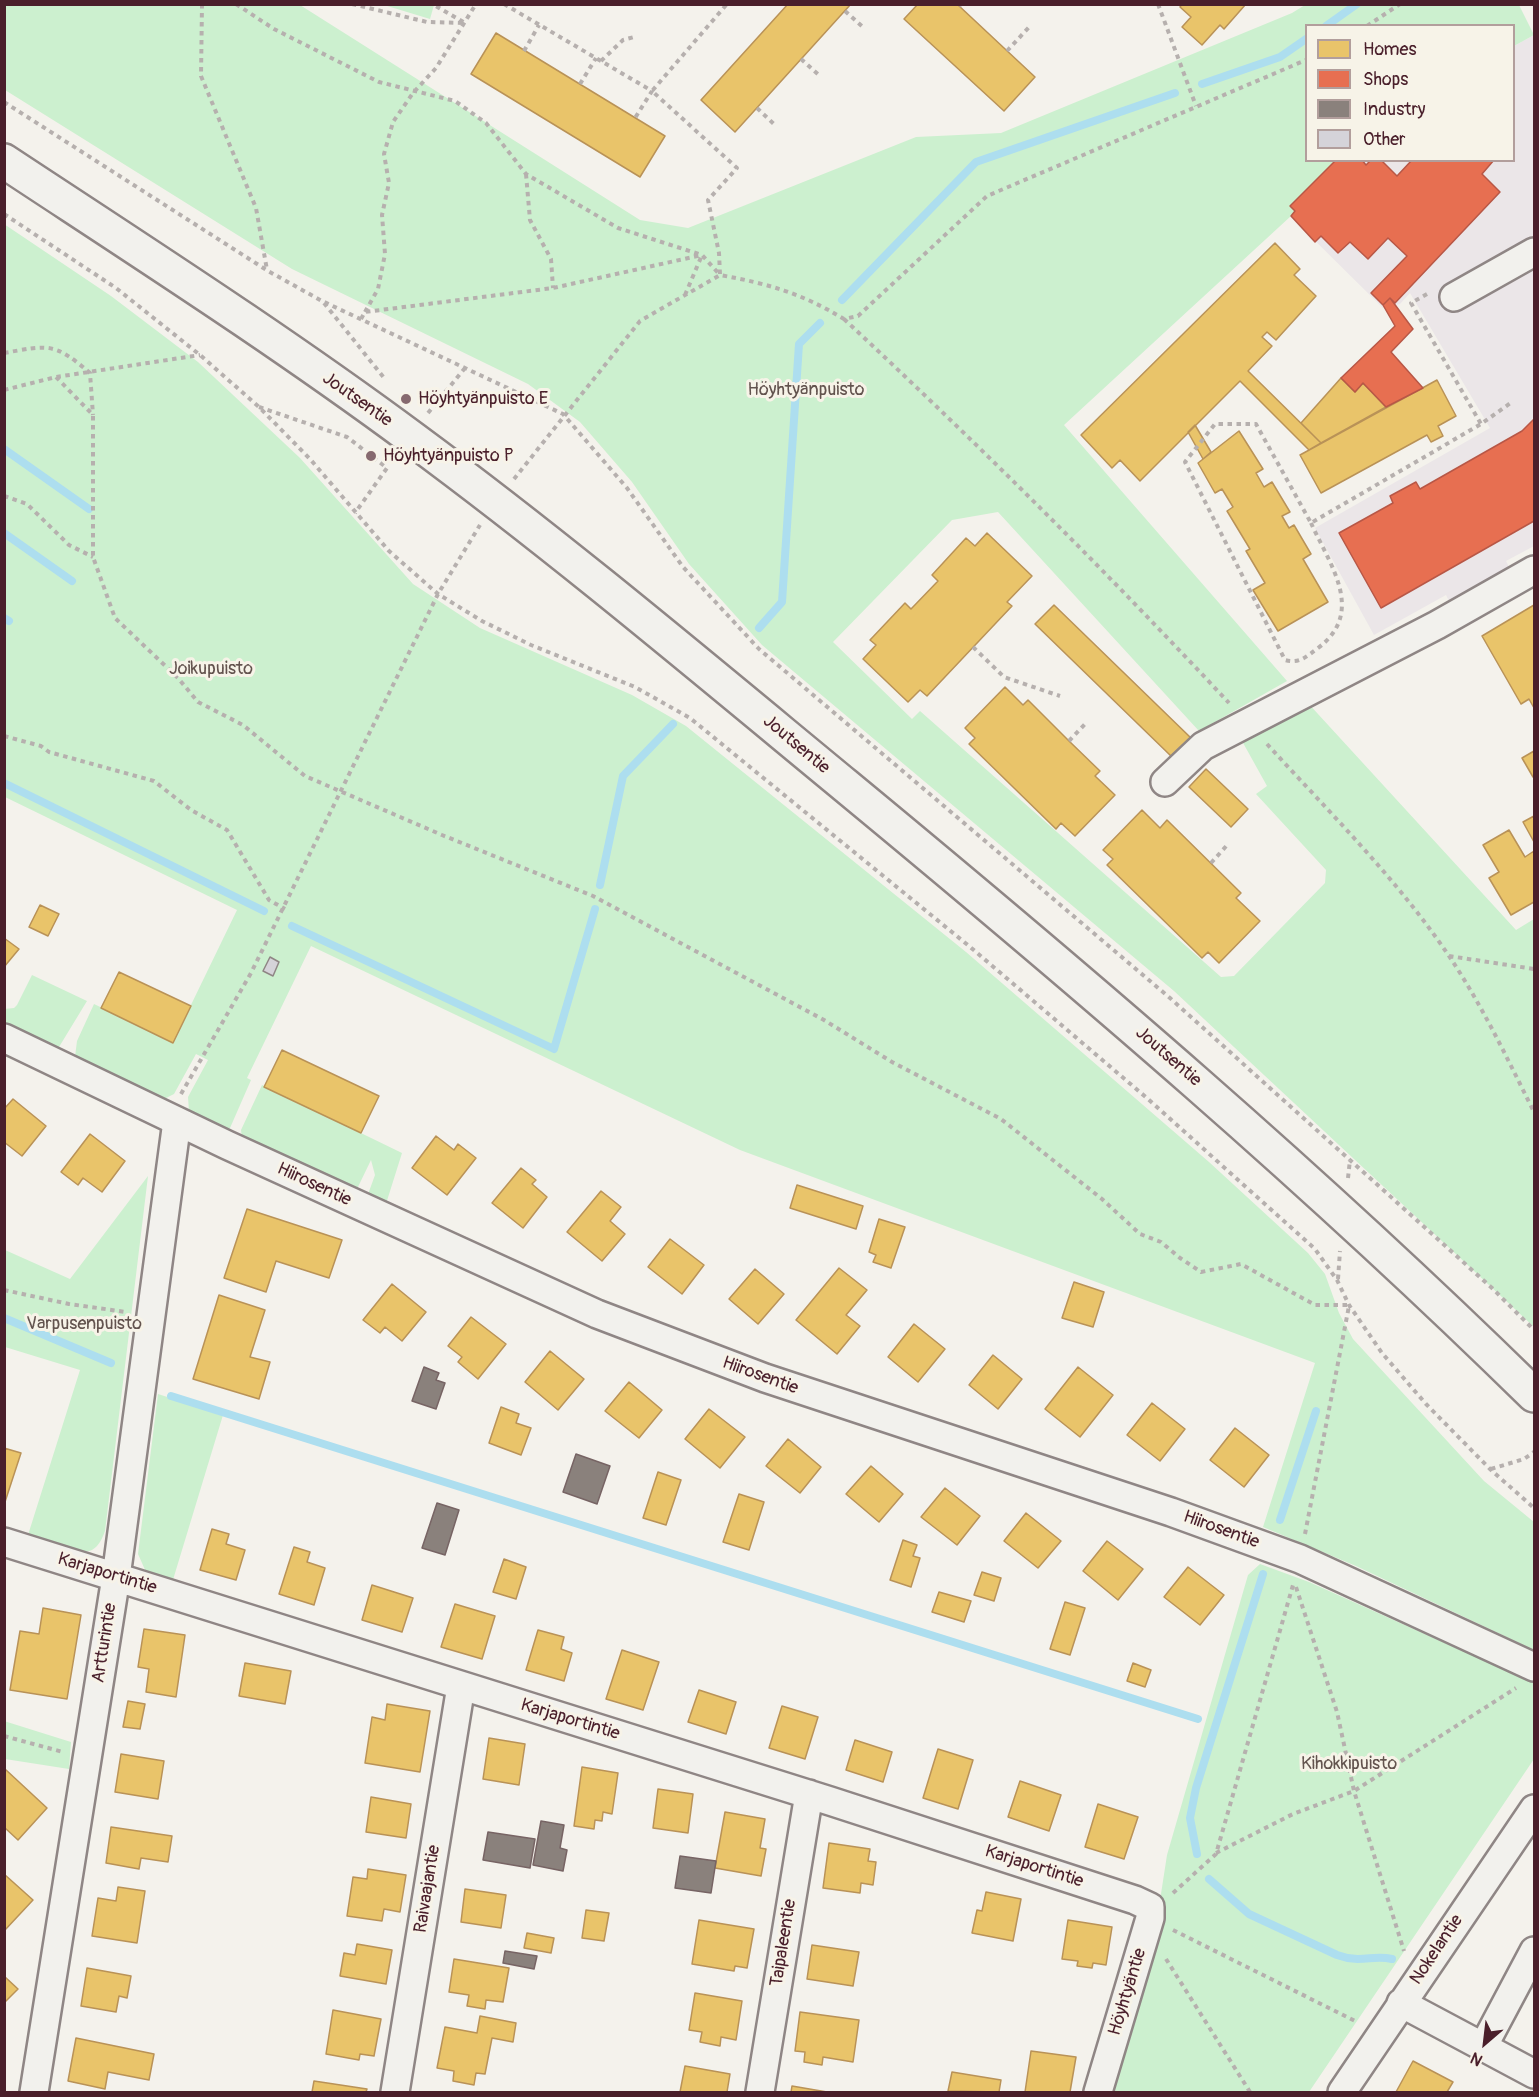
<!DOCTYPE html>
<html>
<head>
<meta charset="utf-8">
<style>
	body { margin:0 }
	#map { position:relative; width:1539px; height:2097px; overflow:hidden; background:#f4f2ec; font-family:Pangolin,sans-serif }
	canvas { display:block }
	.frame { position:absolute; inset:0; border:6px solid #4a1f2b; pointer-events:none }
	.legend { position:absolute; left:1305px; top:24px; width:210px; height:138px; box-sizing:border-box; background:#f7f3e8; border:2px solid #b29e9c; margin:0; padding:8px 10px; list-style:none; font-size:18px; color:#4a1f2b }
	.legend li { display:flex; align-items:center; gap:12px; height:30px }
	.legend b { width:30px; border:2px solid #b29e9c }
	.north { position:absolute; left:1455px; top:2013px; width:60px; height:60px; -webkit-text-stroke:4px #f7f3e8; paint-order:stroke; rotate:208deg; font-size:16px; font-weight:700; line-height:24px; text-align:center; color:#4a1f2b }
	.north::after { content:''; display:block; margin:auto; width:21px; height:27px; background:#4a1f2b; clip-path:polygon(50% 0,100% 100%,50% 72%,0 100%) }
</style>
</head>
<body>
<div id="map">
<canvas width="1539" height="2097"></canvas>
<div class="frame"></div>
<ul class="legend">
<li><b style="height:16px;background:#e9c46a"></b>Homes</li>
<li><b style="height:16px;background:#e76f51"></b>Shops</li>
<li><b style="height:16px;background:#8a817c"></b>Industry</li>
<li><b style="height:16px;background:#d5d3d9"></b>Other</li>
</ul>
<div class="north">N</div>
</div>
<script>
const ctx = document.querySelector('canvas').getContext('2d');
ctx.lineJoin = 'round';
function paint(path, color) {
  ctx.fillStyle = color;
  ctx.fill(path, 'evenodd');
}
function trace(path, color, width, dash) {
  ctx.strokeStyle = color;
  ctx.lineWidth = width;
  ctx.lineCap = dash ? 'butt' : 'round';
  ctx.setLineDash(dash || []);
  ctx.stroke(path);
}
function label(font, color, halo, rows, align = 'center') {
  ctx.font = font + ' Pangolin,sans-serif';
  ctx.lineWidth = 6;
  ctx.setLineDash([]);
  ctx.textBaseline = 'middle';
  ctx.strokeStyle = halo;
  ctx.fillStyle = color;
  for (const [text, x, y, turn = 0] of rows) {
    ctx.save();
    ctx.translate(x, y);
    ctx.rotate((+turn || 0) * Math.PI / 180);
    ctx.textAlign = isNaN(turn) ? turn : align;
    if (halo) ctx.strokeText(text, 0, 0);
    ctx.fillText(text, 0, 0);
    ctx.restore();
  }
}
paint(new Path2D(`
	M1534 35V546L1506 561 1509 567 1449 601 1446 595 1374 635 1315 528 1490 428 1410 293 1400 304 1383 308 1291 217 1336 161 1514 160V46Z`), '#ebe6e8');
paint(new Path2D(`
	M4 5H300L640 220 688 228 916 137 1001 133 1292 13 1305 5H1519L1534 35 1514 46V26H1306V160L1336 161 1291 216 1064 425 1287 681 1199 731 998 512 952 520 833 642 912 719 920 711 1221 977 1234 976 1325 883 1326 870 1256 794 1267 786 1242 741 1307 702 1516 930 1534 919V1327L1174 991 762 645 689 564 632 482 580 422 528 384 292 269 5 90Z
	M384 5H434L430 19Z
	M4 224 111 296 198 362 300 458 413 584 480 628 632 695 686 726 966 952 1209 1162 1308 1253 1325 1274 1339 1313 1353 1339 1484 1481 1534 1522V1650L1356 1566 1263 1527 1315 1363 740 1150 311 946 247 1078 251 1080 230 1128 226 1129 189 1111 188 1097 208 1060 196 1054 174 1094 162 1100 75 1057 77 1041 94 1004 173 1042 237 910 5 797Z
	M32 975 87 1001 59 1047 55 1048 5 1024 4 1009 14 1008 17 1005Z
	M262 1085 402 1153 385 1207 367 1197 375 1175 371 1160 357 1189 349 1190 242 1138 241 1130Z
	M148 1176 105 1531C102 1539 99 1546 92 1550 81 1556 41 1539 28 1535L80 1370 5 1347V1250L70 1279Z
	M158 1394 223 1415 172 1583 146 1572 138 1554Z
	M1260 1564 1309 1582 1534 1683V1759L1309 2092H1111L1150 1965 1167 1855 1248 1575Z
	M4 1721 71 1742 69 1769 5 1759Z`), '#ccf0cf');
const homes = new Path2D(`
	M788 4H851L735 132 701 100Z
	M918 4H957L1035 77 1004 111 904 19Z
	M1182 4H1246L1224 29 1220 25 1202 45 1182 27 1191 17 1180 7Z
	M496 33 665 136 640 177 471 74Z
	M1275 243 1300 269 1294 275 1316 296 1276 340 1267 332 1262 337 1272 346 1248 371 1321 443 1309 450 1240 381 1140 481 1120 460 1112 468 1081 435Z
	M1341 378 1355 392 1363 383 1386 407 1321 443 1301 423Z
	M1437 380 1456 416 1438 426 1443 436 1431 442 1427 435 1321 493 1300 455Z
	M1195 425 1211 452 1203 459 1188 432Z
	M1239 431 1263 469 1256 473 1264 487 1272 482 1290 512 1282 516 1289 528 1294 525 1311 554 1303 559 1328 602 1278 631 1253 590 1265 583 1246 551 1250 549 1227 511 1233 507 1222 489 1215 493 1198 463Z
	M987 533 1032 576 1007 602 1012 606 927 696 920 690 908 702 863 659 876 645 870 640 905 603 911 609 938 581 932 575 966 538 975 546Z
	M1054 605 1191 738 1172 757 1035 624Z
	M1534 605V708L1529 699 1521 704 1482 636Z
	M1005 687 1023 705 1028 700 1069 741 1100 771 1095 776 1115 795 1075 836 1061 823 1056 829 969 744 975 738 965 728Z
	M1534 751V777H1533L1522 758Z
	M1206 769 1248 809 1231 827 1189 787Z
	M1142 810 1160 828 1167 820 1241 893 1236 898 1260 921 1219 963 1208 952 1202 958 1107 865 1113 859 1103 850Z
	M1534 816V842L1523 822Z
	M1509 830 1525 857 1534 851V902L1511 915 1489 878 1499 872 1483 845Z
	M40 905 59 914 48 936 29 927Z
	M4 938 19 949 4 967Z
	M119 972 191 1006 173 1043 101 1008Z
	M282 1050 379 1096 361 1133 264 1087Z
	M13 1099 46 1126 22 1156 4 1142V1109Z
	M90 1134 125 1161 102 1192 83 1178 78 1185 61 1172Z
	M436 1136 454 1150 458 1144 476 1158 447 1195 412 1168Z
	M521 1168 536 1180 532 1184 547 1197 523 1228 492 1203Z
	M797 1185 863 1206 856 1229 790 1208Z
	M601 1191 621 1207 610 1221 625 1234 602 1261 567 1232Z
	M247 1209 342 1240 329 1278 276 1261 266 1292 224 1278Z
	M879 1219 905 1227 891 1268 873 1262 876 1255 869 1252Z
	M670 1239 704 1265 682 1294 648 1267Z
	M839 1268 867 1290 846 1315 860 1326 837 1354 796 1320Z
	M755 1269 784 1294 758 1324 729 1299Z
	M1074 1282 1104 1292 1093 1327 1062 1318Z
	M392 1284 426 1312 402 1341 385 1327 380 1333 363 1320Z
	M219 1295 265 1310 250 1357 270 1362 259 1399 193 1379Z
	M471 1317 506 1344 478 1379 458 1362 462 1357 448 1346Z
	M914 1324 945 1349 918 1382 888 1357Z
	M550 1351 584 1379 558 1410 525 1382Z
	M993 1355 1022 1379 998 1409 969 1385Z
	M1078 1367 1113 1395 1080 1437 1045 1409Z
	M629 1382 662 1410 639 1438 605 1411Z
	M1152 1403 1185 1429 1160 1461 1127 1435Z
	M501 1407 519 1414 516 1423 531 1428 521 1455 489 1443Z
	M709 1409 745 1437 720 1468 685 1439Z
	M1235 1428 1269 1455 1244 1487 1210 1460Z
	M788 1439 821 1467 800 1493 766 1466Z
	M4 1448 21 1453 4 1505Z
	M871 1466 903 1494 879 1522 846 1494Z
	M658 1472 681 1480 666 1525 643 1518Z
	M945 1488 980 1516 957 1545 921 1517Z
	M739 1494 764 1502 749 1550 723 1542Z
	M1026 1513 1061 1541 1038 1568 1004 1541Z
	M212 1529 229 1534 226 1544 245 1550 236 1580 200 1570Z
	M903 1540 917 1545 913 1556 920 1558 911 1587 890 1580Z
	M1107 1541 1143 1569 1118 1600 1083 1571Z
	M294 1547 310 1552 307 1562 325 1568 314 1605 279 1594Z
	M504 1559 526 1567 516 1599 493 1592Z
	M1188 1567 1224 1595 1200 1625 1164 1597Z
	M982 1572 1001 1578 994 1601 974 1595Z
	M372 1585 413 1598 402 1632 362 1620Z
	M939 1592 971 1601 964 1622 932 1612Z
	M1065 1602 1085 1608 1070 1655 1050 1649Z
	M455 1604 495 1616 482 1659 441 1647Z
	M43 1608 81 1615 67 1699 10 1690 20 1631 39 1634Z
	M144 1629 185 1635 176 1697 146 1692 149 1669 138 1667Z
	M538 1630 564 1637 561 1649 572 1653 564 1681 526 1670Z
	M622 1650 659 1662 643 1710 606 1699Z
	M245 1663 291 1671 285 1704 239 1696Z
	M1133 1663 1151 1670 1145 1687 1127 1681Z
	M699 1690 736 1702 726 1734 688 1722Z
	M128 1701 145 1704 140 1729 123 1727Z
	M387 1704 430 1711 420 1772 365 1763 372 1717 385 1720Z
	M782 1706 818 1717 805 1759 769 1748Z
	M489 1738 525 1744 519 1785 483 1779Z
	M855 1740 892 1752 883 1782 846 1770Z
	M938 1749 973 1760 958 1809 923 1798Z
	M121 1754 164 1761 158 1799 115 1792Z
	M582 1767 618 1773 612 1814 603 1812 602 1821 595 1820 594 1829 574 1826Z
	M5 1769 47 1808 18 1840 4 1827Z
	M1020 1781 1061 1795 1049 1831 1008 1817Z
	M658 1789 693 1794 688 1833 653 1828Z
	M371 1797 411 1804 406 1838 366 1832Z
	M1098 1804 1138 1817 1124 1859 1085 1847Z
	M725 1812 765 1819 760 1848 766 1849 761 1876 715 1868Z
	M111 1827 172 1836 168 1862 141 1858 139 1869 106 1863Z
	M829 1843 870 1849 868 1861 876 1862 873 1885 861 1883 860 1893 823 1888Z
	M368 1869 406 1875 400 1912 384 1909 382 1921 347 1916 353 1877 367 1879Z
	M4 1874 33 1900 5 1930H4Z
	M118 1887 145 1891 137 1943 92 1936 98 1898 116 1901Z
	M465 1889 506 1895 501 1928 461 1922Z
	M986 1892 1021 1899 1013 1941 972 1933 977 1910 982 1911Z
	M586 1910 609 1913 604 1941 582 1938Z
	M699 1920 754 1929 747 1968 735 1966 734 1971 692 1964Z
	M1068 1920 1112 1927 1106 1965 1093 1963 1092 1968 1077 1966 1078 1961 1062 1959Z
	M527 1933 554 1938 551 1953 524 1948Z
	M357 1944 392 1950 386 1984 340 1976 344 1953 355 1955Z
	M812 1945 859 1952 853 1986 807 1979Z
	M454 1959 509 1968 503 2002 486 2000 485 2009 467 2006 469 1995 449 1992Z
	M87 1968 131 1976 127 1998 119 1996 116 2012 81 2006Z
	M4 1976 18 1989 4 2003Z
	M695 1993 742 2001 736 2040 721 2037 720 2046 700 2042 702 2032 689 2030Z
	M333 2010 381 2019 374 2056 360 2054 359 2060 326 2054Z
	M800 2012 859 2020 853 2062 823 2057 822 2065 804 2062 805 2052 795 2051Z
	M480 2016 516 2023 513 2042 492 2038 485 2074 476 2073 474 2085 453 2081 454 2071 437 2068 445 2027 477 2033Z
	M76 2038 154 2054 149 2080 108 2072 105 2089 68 2081Z
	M1031 2051 1076 2057 1070 2092H1025Z
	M1413 2061 1453 2082 1447 2092H1396Z
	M685 2066 730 2074 727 2092H680Z
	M952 2072 1001 2080 999 2092 948 2091Z
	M314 2081 367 2089 366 2092H312Z
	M792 2086 827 2092H791Z`);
paint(homes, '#e9c46a');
trace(homes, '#b99257', 1.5);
const shops = new Path2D(`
	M1336 160H1362L1366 165 1371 160H1381L1397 176 1412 160H1494L1482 174 1500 192 1395 303 1390 298 1383 305 1371 293 1407 256 1388 238 1368 259 1350 242 1338 253 1321 236 1315 242 1291 216 1295 211 1290 206Z
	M1390 298 1413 329 1391 352 1423 388 1386 407 1363 383 1355 392 1341 378 1395 326 1383 305Z
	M1534 419V521L1381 608 1339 533 1393 503 1390 496 1416 482 1420 489 1522 431Z`);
paint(shops, '#e76f51');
trace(shops, '#b85746', 1.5);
const industry = new Path2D(`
	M424 1367 439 1373 436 1380 445 1383 436 1409 412 1401Z
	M576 1454 610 1466 597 1504 563 1492Z
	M437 1503 459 1510 445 1555 422 1548Z
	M541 1821 564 1825 560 1848 567 1850 563 1871 533 1865Z
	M488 1832 535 1839 530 1868 483 1860Z
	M680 1856 716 1861 711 1893 675 1888Z
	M505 1951 537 1956 534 1969 503 1963Z`);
paint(industry, '#8a817c');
trace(industry, '#776464', 1.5);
trace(new Path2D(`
	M1326 26 1357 4
	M1202 84 1280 57 1306 39
	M842 300 976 162 1175 93
	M4 449 89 509
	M4 533 72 581
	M4 618 9 621
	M759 628 782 602 799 344 820 323
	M4 783 264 911
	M600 885 623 776 673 724
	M292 926 554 1049 595 909
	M4 1318 111 1363
	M171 1396 1198 1719
	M1280 1520 1316 1411
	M1197 1854 1190 1818 1196 1788 1263 1574
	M1209 1879 1249 1914 1337 1955C1362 1964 1372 1954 1392 1959`), '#addeef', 8);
const building = new Path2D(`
	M270 957 279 962 273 976 263 971Z`);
paint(building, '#d5d3d9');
trace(building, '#8f8685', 1.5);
const minor = new Path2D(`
	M1454 297 1534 252
	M1165 782 1203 746 1437 625 1534 570
	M4 1038 227 1145 597 1314 765 1378 1171 1512 1300 1559 1534 1667
	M4 1542 830 1801 1135 1900 1150 1907V1918L1098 2092
	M1401 2003 1534 2074
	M1483 2047 1534 1951
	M34 2092 116 1577 177 1121
	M395 2092 461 1686
	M760 2092 809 1794
	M1342 2092 1534 1809`);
const major = new Path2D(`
	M4 161C142 252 281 341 413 439 562 549 703 668 846 786 1082 981 1315 1180 1534 1395`);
trace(minor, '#8f8685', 32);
trace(major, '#8f8685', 38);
trace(new Path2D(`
	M202 4 201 76 256 208 267 270
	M236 4 274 29 379 82 455 101 486 123 526 174 618 228 702 255 720 275
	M352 4 427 22 465 23 434 5
	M504 4 652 91 635 118
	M1158 4 1196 106
	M959 6 961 4
	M845 11 865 29
	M1367 26 1400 4
	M524 51 539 25
	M1007 51 1031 25
	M801 59 821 77
	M601 61 623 40 634 37
	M580 84 596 58
	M4 102 268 271 322 301 563 414 627 488 683 567 759 649 1170 998 1492 1288 1534 1330
	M757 108 776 126
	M526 174 530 220 551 259 553 288
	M4 214 116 288 200 355 259 407 310 459 389 551 438 594 482 621 531 645 635 687 690 718 969 946 1148 1099 1315 1249 1337 1280 1349 1305 1382 1353 1426 1404 1490 1469 1534 1508
	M720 274 719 253 708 200 737 168 652 91 727 4
	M1427 294 1411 303 1481 424
	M685 295 702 255
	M324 303 385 379
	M365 312 378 289 385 254 382 215 389 183 384 154 393 122 413 93 436 68 476 4
	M361 319 365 312 553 288 702 255
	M844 319C977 443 1106 571 1229 703
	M4 353C49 345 54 342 90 373L93 415
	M56 377 93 415V557L115 618 178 678 198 702 243 725 305 776 442 835 593 896 824 1020 892 1062 1001 1119 1102 1199 1140 1234 1161 1242 1180 1258 1201 1272 1241 1264 1315 1305H1349
	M4 390 56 377 200 355
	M259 407 347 437 387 468 355 513
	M428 413 465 368
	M514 479 640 321 720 275C769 284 801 293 844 319L858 316 987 196 1306 60
	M4 496 27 504 69 545 93 557
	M1311 523C1330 565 1366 612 1318 648 1306 657 1299 664 1285 660L1185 462 1215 424H1256L1311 523 1481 424 1512 402
	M973 647 1004 677 1060 696
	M4 736 41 746 49 752 154 781 191 810 227 830 269 900 285 909
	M1069 741 1087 722
	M1267 744C1329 812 1397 879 1449 956 1482 1005 1508 1060 1534 1112
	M1211 863 1229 843
	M1449 956 1534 969
	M181 1094 251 973 438 594 480 525
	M1348 1178 1350 1160
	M1338 1279 1340 1251
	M4 1290 69 1304 126 1312
	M1491 1469 1524 1459 1534 1452
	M1305 1534 1349 1306
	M1296 1587 1337 1712 1354 1791 1404 1951
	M4 1736 63 1752
	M1216 1853 1293 1814 1354 1791 1516 1688
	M1173 1893 1216 1854 1293 1585
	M1173 1930 1357 2022
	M1166 1959 1250 2092`), '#b6b0ae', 4, [4.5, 4.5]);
trace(minor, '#f2f1ed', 27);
trace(major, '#f2f1ed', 33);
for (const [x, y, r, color] of [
	[406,399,6,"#86696f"],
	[371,456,6,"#86696f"]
]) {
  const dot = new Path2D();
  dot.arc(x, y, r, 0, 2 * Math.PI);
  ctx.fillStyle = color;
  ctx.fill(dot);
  trace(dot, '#f7f3e8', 2);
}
label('18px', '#62534e', '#f7f3e8', [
	["Höyhtyänpuisto",806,390],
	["Joikupuisto",211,669],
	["Varpusenpuisto",84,1324],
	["Kihokkipuisto",1349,1764]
]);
label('18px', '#4a1f2b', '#f7f3e8', [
	["Höyhtyänpuisto E",418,399],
	["Höyhtyänpuisto P",383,456]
], 'left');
label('18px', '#4a1f2b', '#f7f3e8', [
	["Joutsentie",357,400,35],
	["Joutsentie",796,745,40],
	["Joutsentie",1168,1057,41],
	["Hiirosentie",314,1185,25],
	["Hiirosentie",760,1376,20],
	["Hiirosentie",1221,1530,20],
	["Karjaportintie",107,1574,17],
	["Artturintie",105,1643,-81],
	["Karjaportintie",570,1720,17],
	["Karjaportintie",1034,1867,18],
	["Raivaajantie",428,1889,-81],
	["Taipaleentie",784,1943,-81],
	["Nokelantie",1437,1950,-56],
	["Höyhtyäntie",1128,1992,-73]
]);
</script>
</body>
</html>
